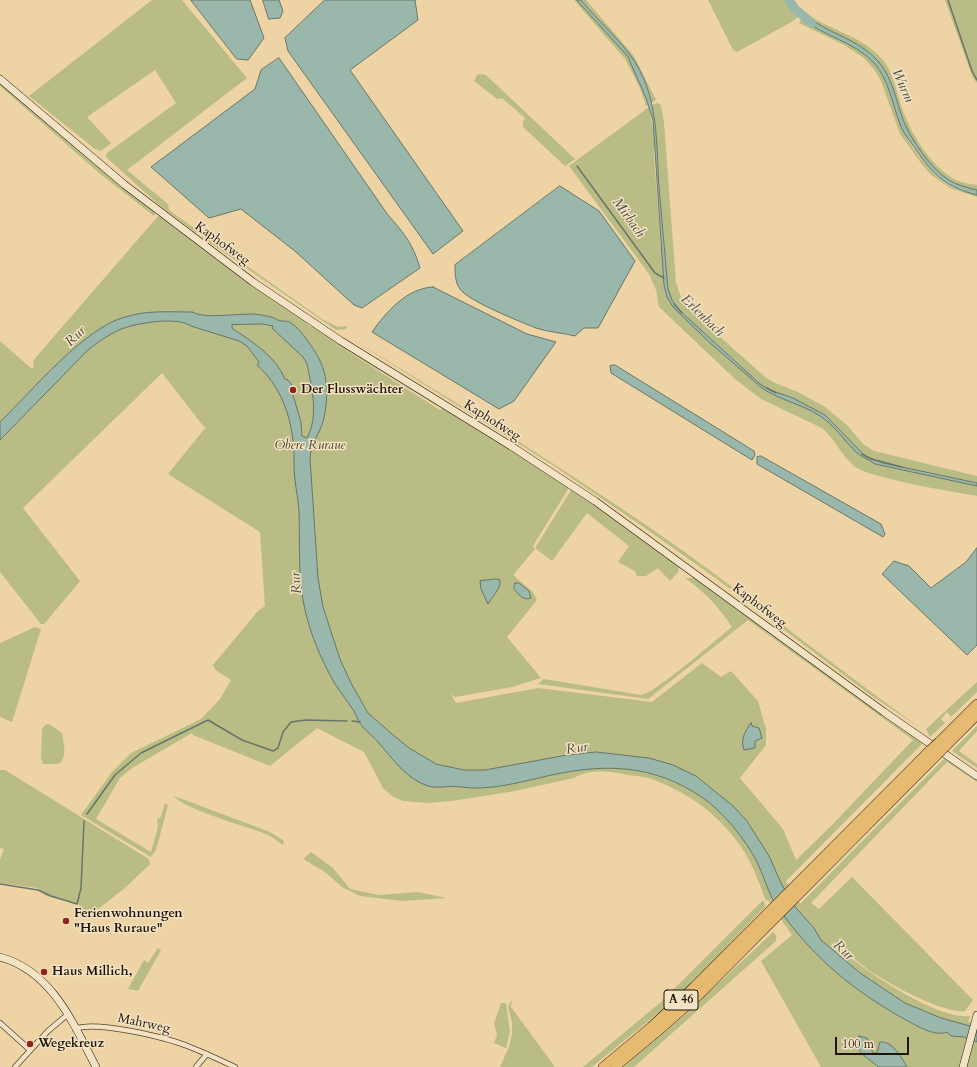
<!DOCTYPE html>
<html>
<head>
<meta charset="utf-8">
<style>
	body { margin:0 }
	#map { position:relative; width:977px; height:1067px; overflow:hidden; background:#eed3a4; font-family:Cardo,serif }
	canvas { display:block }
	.scale { position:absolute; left:835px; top:1037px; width:74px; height:18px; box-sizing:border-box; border:2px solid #1f1507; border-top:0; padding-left:5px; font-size:12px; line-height:14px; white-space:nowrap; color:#1f1507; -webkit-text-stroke:3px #f4e2c4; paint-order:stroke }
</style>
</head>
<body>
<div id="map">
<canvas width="977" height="1067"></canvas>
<div class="scale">100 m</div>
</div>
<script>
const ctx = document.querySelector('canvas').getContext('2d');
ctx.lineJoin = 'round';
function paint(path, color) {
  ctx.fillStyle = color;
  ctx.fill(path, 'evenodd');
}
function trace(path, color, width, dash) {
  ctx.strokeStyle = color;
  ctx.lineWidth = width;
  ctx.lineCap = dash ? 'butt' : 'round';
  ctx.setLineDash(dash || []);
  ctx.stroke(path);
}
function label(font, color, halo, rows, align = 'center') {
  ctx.font = font + ' Cardo,serif';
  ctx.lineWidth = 3;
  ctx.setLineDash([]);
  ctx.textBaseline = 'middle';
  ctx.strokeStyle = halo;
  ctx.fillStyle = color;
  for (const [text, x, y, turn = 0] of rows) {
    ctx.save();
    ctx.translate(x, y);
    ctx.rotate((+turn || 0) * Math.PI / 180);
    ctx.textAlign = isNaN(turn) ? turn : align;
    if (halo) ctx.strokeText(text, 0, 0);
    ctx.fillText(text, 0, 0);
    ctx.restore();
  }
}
paint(new Path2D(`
	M152 0H182L247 78 127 170 168 204 169 210 198 231 196 233 158 204 106 157 107 153 176 103 155 70 87 117 111 143 101 151 95 149 29 96Z
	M574 0H577L628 57 633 65 648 105 646 106 640 88 625 59Z
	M581 0H586L634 56 656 100 651 103 636 64Z
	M708 0H786L799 15 795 20 737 52 733 50Z
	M945 0H977V83L973 78Z
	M805 13C830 30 863 36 883 60 892 71 896 89 900 102 908 129 930 167 956 180 963 183 970 184 977 185V190C966 188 955 185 946 178 927 165 910 138 902 117 895 97 892 77 878 61 858 38 827 34 804 14Z
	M802 18C823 37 854 41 874 63 889 80 892 103 900 124 906 142 930 173 946 184 955 190 966 192 977 195V197L950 188 930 174 921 163 900 134 881 81 875 71 864 58 844 45 799 23Z
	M478 74 486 75 575 159 565 166 523 127V122L525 118 502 98 497 99 474 81Z
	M0 82 155 211 154 216 99 173 0 86Z
	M657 103 661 105 664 123 676 283 682 300 688 308 765 377 773 382 800 393 825 407 848 426 863 444 874 451 977 476V483L883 463 865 456 825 415 793 398 770 390 760 384 678 309 672 300 668 289 657 155 656 128 652 105Z
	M649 107 654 134V157L663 271 670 303 768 392 800 405 820 416 832 425 859 454 875 464 977 486V496C954 492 868 478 854 466 842 456 835 439 822 428L761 399 735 379 659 307 656 290 649 274 569 166Z
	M159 215 270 298 305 320 310 327 312 326 439 404V407L331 341 440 410 443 407 570 486 533 546 535 549 513 575 533 592 537 600 507 637 541 678 512 687 455 697 451 694 456 703 538 688 652 702 702 663 721 677 731 671 758 701 766 729V745L740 778 783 829 796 860 830 827 913 740 748 620 648 699 538 684 544 679 641 695C653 695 718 638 732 627 719 607 705 592 685 578H699L923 743 786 881 800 904 945 758 977 778V782L947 762 811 903 819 909 852 877 973 1000 965 1011C944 1014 889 984 870 971 862 966 838 943 832 942 857 966 935 1020 970 1016L968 1022 977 1023V1067H821L761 961 792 935 768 900 766 901C760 885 754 868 745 853 723 817 688 791 648 778 642 776 634 776 627 775 610 771 589 769 574 778L515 791 452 801 427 803 403 801 392 796 383 788 364 752 317 728 270 766 193 735 192 733 132 768 120 778 96 819 151 852 158 827 157 819 161 817 165 803 168 805 156 850 151 857 81 815 112 772 131 753 201 719 220 699 231 680 214 669 215 667 212 666 258 611 265 606 260 532 168 474 206 427 205 426 204 427 162 373 23 508 80 581 44 624H41L0 572V341L32 369 34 366 33 361 37 356Z
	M206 237 322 319 338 327 348 326 345 329 336 330 206 240Z
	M347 336C459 404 571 472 679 548 760 606 838 669 919 727L869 694 721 582 645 528 551 464Z
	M574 489 677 564 679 568 678 572 670 581 658 568 646 576H637L635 571 618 562 629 546 587 513 552 561 535 548 571 490Z
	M35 627 41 629 12 722 0 717V643Z
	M977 682V692L951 717 947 712 941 719 945 723 930 737 926 729Z
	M49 724 62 733C63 741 69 761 57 764 54 764 47 764 43 764L41 758 42 729 45 725Z
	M977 726V731L959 751 977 764V768L952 751Z
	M0 770H5L131 848 149 859 150 864 125 888 89 916 78 904 46 896 37 888 0 883V860L4 849 0 848Z
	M174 796 270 832 284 841 283 845 270 836 261 832C244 826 182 808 174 796Z
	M311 852 333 868 350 889 379 895 418 892 446 898 403 901 360 896 342 887 325 872 303 859Z
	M763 900 766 906C738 934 712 963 683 991 654 1018 622 1042 592 1067H583L662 1001Z
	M773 932 776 935V941L634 1067H624L687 1013Z
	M158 948 161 950 138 991 128 989 144 960 148 963Z
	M512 1000 511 1007 555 1067H500L509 1047 512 1034V1023L508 1006Z
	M501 1003H506L510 1032 506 1048 494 1043 497 1035 494 1023Z`), '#babc85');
const water = new Path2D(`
	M191 0H250L264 38 248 60 237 59Z
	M263 0H279L283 11 280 18 269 19Z
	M325 0H415L418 20 350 70 463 231 433 254 288 51 285 38Z
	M577 0H581C598 21 620 39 635 62 659 100 656 144 659 186 662 221 665 255 668 289L672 300 678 309 760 384 770 390 793 398 825 415 865 456 883 463 977 483V486L875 464C868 459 861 457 855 451 843 439 834 425 820 416 802 404 779 400 762 388L709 342 673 307 667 297 664 285 653 120 646 98 628 57Z
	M804 14C827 34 858 38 878 61 891 76 895 95 901 114 908 135 928 165 946 178 955 185 966 187 977 190V195C946 187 934 176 916 150 910 141 903 133 900 124 892 103 889 80 874 63 854 41 823 37 802 18Z
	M279 58 388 215C404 233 413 244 420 268L362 308 354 305 296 252 241 209 209 218 151 167 255 89 261 70Z
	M560 186 599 211 635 261 598 328H584L575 336C563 333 548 332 536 328 521 322 468 301 460 289 455 282 455 274 455 265Z
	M433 287 527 334 556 342 514 401 499 409 372 332C386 312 407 288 433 287Z
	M192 312C204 319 235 314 250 314 256 314 264 315 271 317 275 318 278 321 282 321 286 322 287 320 291 323 297 327 303 334 307 340 327 366 330 386 324 418 321 432 311 443 310 458L318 578 323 607 340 659 351 683 368 713 392 734 409 748 436 764 464 770H485L567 755 596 752 649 758 673 765 696 776 733 806 747 821 769 856 782 885 796 908 814 928 821 940 860 973 905 1003 941 1018 977 1028V1042L964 1037 951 1036 947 1032C935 1037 917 1026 906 1020 851 990 805 951 772 898 766 886 763 874 757 862 746 840 723 812 703 798 652 763 602 763 543 777 517 783 487 791 461 787 450 785 439 789 428 786 406 779 392 758 378 742 372 735 363 729 359 722 357 718 356 715 354 711 348 702 341 693 335 684 320 658 308 629 303 600 298 571 300 541 299 511 298 496 294 481 294 466 295 429 286 391 257 365L259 362 247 346 239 341 191 326C177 316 135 323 119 330 108 335 98 342 88 350L0 440V422C32 391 84 328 125 317 147 310 170 312 192 312ZM262 324 273 326 272 328 303 357 307 364C312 389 319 415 307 438L302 436 301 422 291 388 292 385 288 380 285 379C275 355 252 342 232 328V325Z
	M615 365 754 451 755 455 752 460 611 373 610 366Z
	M761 456 881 524 885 534 883 537 757 464V457Z
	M977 548V645L967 655 882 574 894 561 909 566 931 588 966 562Z
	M497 579 500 580C502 587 492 597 488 604L481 589 480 581Z
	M515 583H519L529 591 531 598C523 601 518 594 514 589Z
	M751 723 752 726 759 728 762 738 755 741V748L744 750C740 740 745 731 751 723Z
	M859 1036 867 1038 873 1053H877L880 1042C893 1041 901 1057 907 1067H878C871 1059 849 1050 859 1036Z`);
paint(water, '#99b7aa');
trace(water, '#687669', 1);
trace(new Path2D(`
	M948 0 972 71 977 80
	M577 166 655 273 664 278
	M674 304 682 313
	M767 388 776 393
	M862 454 871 459 902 467
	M352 721 360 722
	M87 814 115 775 141 753 208 720 242 740 273 751 278 748 283 732 291 722 306 720 347 721
	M0 884 38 890 51 896 77 904 81 888 84 821`), '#687669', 1.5);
trace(new Path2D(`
	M789 0 795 9 812 23`), '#99b7aa', 9);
const street = new Path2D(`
	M0 1023 30 1050
	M75 1029C96 1020 168 1038 190 1047 205 1053 220 1060 235 1067
	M15 1067 48 1031 67 1015
	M196 1067 207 1054`);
const secondary = new Path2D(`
	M0 79 125 185 253 282 341 341 511 446 595 501 884 712 977 776
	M0 957C52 971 73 1023 96 1067
	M963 1067 977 1015`);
const highway = new Path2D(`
	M939 742 977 704
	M945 747 977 715
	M603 1067 651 1027 694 987 930 750
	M615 1067 657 1032 699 995 937 755`);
trace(street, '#53442e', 6);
trace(secondary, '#1f1507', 8);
trace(highway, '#1f1507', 10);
trace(street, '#f4e2c4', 4.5);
trace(secondary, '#f4e2c4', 7);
trace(highway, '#e7ba72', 9);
const highwayBridge = new Path2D(`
	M930 750 939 742
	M937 755 945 747`);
trace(highwayBridge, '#1f1507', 10, []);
trace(highwayBridge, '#e7ba72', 9);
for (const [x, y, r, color] of [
	[293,390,4,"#8f2418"],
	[66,921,4,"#8f2418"],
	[44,972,4,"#8f2418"],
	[30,1044,4,"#8f2418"]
]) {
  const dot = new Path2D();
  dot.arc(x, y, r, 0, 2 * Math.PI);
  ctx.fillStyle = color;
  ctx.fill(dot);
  trace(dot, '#f4e2c4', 1.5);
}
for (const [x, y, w] of [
	[681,1000,34]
]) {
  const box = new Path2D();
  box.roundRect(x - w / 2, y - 10, w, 20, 3);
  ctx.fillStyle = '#f4e2c4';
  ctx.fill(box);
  trace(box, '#1f1507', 1);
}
label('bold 12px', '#1f1507', null, [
	["A 46",681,1000]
]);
label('13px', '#1f1507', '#f4e2c4', [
	["Kaphofweg",222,244,36],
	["Kaphofweg",492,421,32],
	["Kaphofweg",759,606,37],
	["Mahrweg",144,1024,12]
]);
label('bold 13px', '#1f1507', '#f4e2c4', [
	["Der Flusswächter",301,390],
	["Ferienwohnungen",74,914],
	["\"Haus Ruraue\"",74,929],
	["Haus Millich,",52,972],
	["Wegekreuz",38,1044]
], 'left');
label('italic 13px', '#4e472d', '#f4e2c4', [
	["Obere Ruraue",310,446]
]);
label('italic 14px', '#4a4e40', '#f4e2c4', [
	["Wurm",902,86,66],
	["Mirbach",628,218,54],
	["Erlenbach",702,316,44],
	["Rur",76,337,-44],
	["Rur",297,583,-94],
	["Rur",577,749,-8],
	["Rur",843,951,44]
]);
</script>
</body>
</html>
